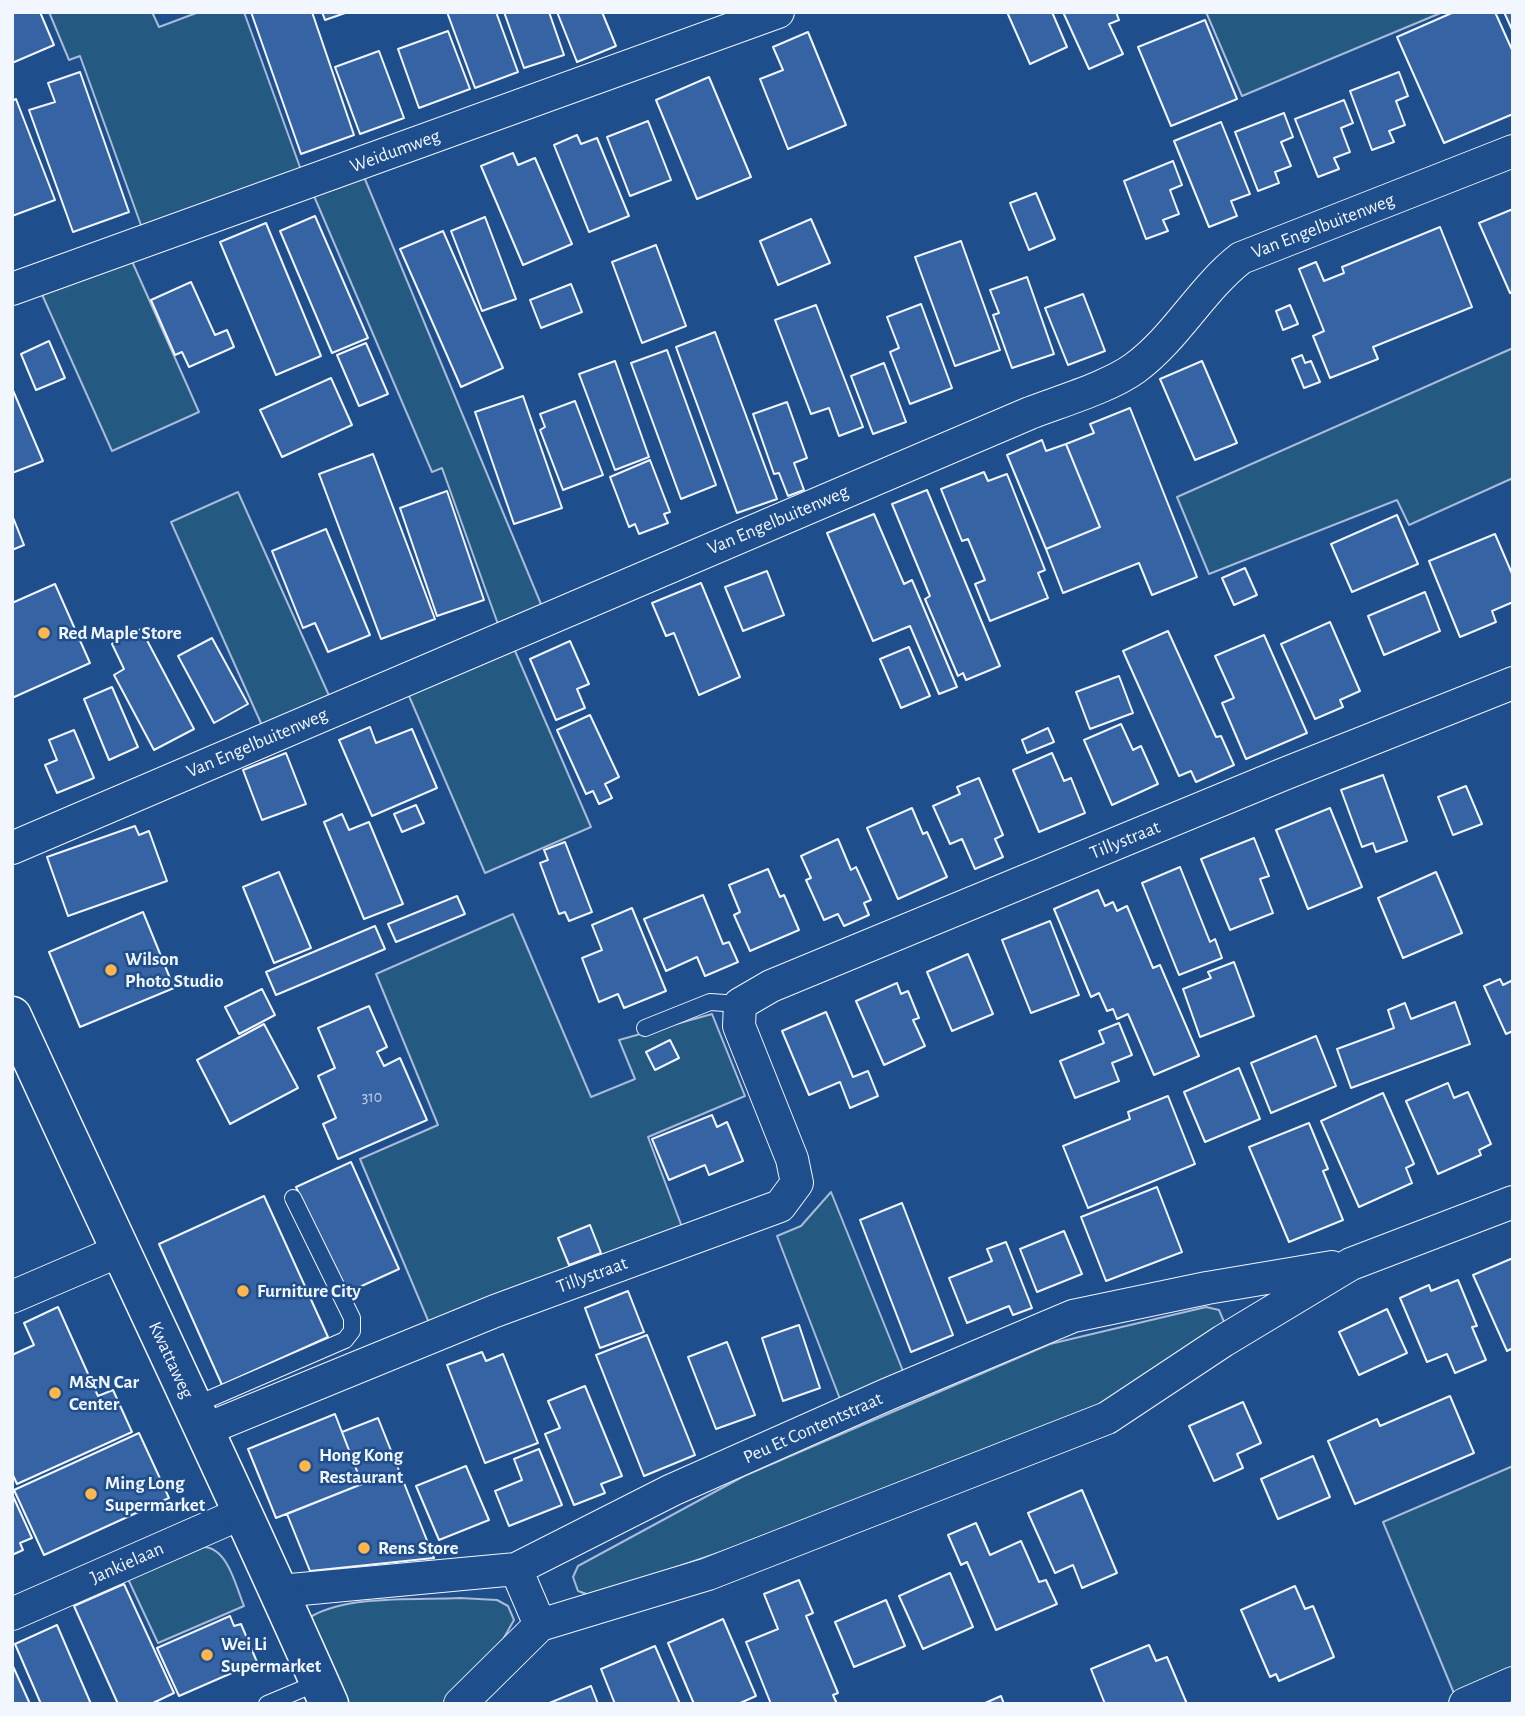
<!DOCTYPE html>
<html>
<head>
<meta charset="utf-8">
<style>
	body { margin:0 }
	#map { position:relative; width:1525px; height:1716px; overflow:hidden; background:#1f4e8c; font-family:"Alegreya Sans",sans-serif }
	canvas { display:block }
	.frame { position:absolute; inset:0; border:14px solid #f2f6ff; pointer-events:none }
</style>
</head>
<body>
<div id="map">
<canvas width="1525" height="1716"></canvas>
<div class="frame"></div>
</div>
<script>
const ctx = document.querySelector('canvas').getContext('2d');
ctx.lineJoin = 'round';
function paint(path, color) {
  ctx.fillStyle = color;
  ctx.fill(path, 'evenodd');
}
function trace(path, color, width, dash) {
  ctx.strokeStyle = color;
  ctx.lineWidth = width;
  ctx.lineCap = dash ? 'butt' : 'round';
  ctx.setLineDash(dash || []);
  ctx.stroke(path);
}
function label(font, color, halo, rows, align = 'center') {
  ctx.font = font + ' "Alegreya Sans",sans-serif';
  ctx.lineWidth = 5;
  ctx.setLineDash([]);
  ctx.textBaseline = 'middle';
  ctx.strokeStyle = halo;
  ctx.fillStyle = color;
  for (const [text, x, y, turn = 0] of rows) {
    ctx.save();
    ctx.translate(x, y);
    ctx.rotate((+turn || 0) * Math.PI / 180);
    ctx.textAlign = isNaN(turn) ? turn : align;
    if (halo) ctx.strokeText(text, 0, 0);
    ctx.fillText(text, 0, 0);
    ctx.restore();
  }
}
const green = new Path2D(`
	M49 12H152L159 27 199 12H244L301 170 142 228 80 56 69 60Z
	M1206 12H1443L1242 96Z
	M362 172 543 609 499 627 442 468 432 472 311 189Z
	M131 259 199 412 112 451 40 290Z
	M1513 348V478L1409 525 1397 500 1209 574 1177 497Z
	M238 492 331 700 264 730 171 522Z
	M512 644 591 827 485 873 406 689Z
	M513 914 591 1097 635 1079 619 1040 712 1014 745 1096 648 1137 682 1227 430 1325 360 1159 438 1125 376 974Z
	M831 1192 903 1371 840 1399 777 1236 801 1226Z
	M1206 1307 1219 1310 1224 1322 1221 1330 1111 1401 817 1519 592 1596 578 1591 573 1577 578 1566 744 1476 1050 1344Z
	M1513 1466V1679L1458 1703 1383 1522Z
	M204 1547C228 1548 236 1587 244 1606L158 1643 128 1579Z
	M460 1598 497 1600 508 1606 514 1620 501 1643 443 1704H338L309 1630 312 1616C350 1595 416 1600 460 1598Z`);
paint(green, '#245a82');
trace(green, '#a8bbd7', 2);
const building = new Path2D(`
	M12 12H40L54 45 12 63Z
	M251 12H312L354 135 301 154Z
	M322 12H348L325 20Z
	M447 12H496L518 72 475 88Z
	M504 12H549L564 55 524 68Z
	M557 12H602L616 46 577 62Z
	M1007 12H1052L1067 47 1030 64Z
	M1063 12H1116L1119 20 1109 24 1123 54 1089 69Z
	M1454 12H1495L1513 52V114L1444 143 1397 37Z
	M1504 12H1513V32Z
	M1205 20 1237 99 1171 126 1138 47Z
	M448 31 470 89 419 108 398 49Z
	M808 32 846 125 788 149 760 79 783 70 773 47Z
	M379 51 404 118 360 134 335 67Z
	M80 72 129 212 73 232 29 110 55 102 48 83Z
	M1399 72 1408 96 1396 101 1405 125 1389 131 1394 142 1372 150 1350 91Z
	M709 77 751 177 697 199 656 100Z
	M16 99 55 200 12 216V101Z
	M1344 100 1353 123 1341 128 1350 152 1334 158 1339 169 1318 177 1295 119Z
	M1284 113 1293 137 1281 142 1291 166 1275 172 1279 183 1258 191 1235 132Z
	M648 121 671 180 630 196 607 137Z
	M1221 122 1250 194 1231 201 1237 216 1209 227 1174 141Z
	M577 135 581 144 597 138 629 216 589 232 554 145Z
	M513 153 518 165 535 158 572 244 523 265 481 166Z
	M1173 161 1182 185 1170 190 1179 214 1163 220 1168 231 1146 239 1124 181Z
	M1036 193 1055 239 1029 250 1010 203Z
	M1513 209V292L1510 293 1479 223Z
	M315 216 368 338 332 353 280 231Z
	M485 217 516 299 482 311 451 231Z
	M811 219 830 263 778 285 760 241Z
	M266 223 321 356 276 375 220 242Z
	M1440 227 1472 307 1373 347 1378 359 1330 378 1313 336 1324 331 1299 269 1316 262 1324 281 1344 273 1342 267Z
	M443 231 503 368 461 387 400 249Z
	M961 241 1000 350 955 366 915 257Z
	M656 245 686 326 642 343 612 262Z
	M1027 277 1054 354 1012 368 993 315 999 313 990 290Z
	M191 282 215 335 227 330 234 347 189 367 182 352 175 355 151 300Z
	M571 284 582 312 541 328 530 300Z
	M1083 294 1105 351 1068 365 1045 308Z
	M921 304 952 388 910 404 890 352 899 348 887 317Z
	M816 305 863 427 839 436 829 408 811 414 775 320Z
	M1290 305 1298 324 1283 330 1276 311Z
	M715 332 777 499 737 513 676 347Z
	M49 341 65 378 36 390 21 354Z
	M366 343 388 394 359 406 337 355Z
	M667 350 716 485 681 499 631 363Z
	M1302 355 1305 363 1311 361 1320 382 1304 388 1292 359Z
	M615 361 649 457 615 470 579 374Z
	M1202 361 1237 443 1195 460 1160 379Z
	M884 363 906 422 873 434 851 376Z
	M331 378 352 425 282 457 260 410Z
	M12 388 43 461 12 473Z
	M523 396 562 508 514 524 475 412Z
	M575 401 603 475 563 490 540 430 545 427 540 414Z
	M787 402 807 458 794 463 804 490 788 496 779 473 774 474 753 414Z
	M1130 408 1197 577 1152 595 1139 563 1063 593 1046 549 1100 527 1066 444 1094 433 1090 424Z
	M1042 440 1046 451 1066 444 1100 527 1046 549 1007 455Z
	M373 454 435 619 381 639 319 474Z
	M650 460 670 512 664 514 668 523 639 534 635 524 629 527 610 477Z
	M984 472 988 481 1007 474 1045 570 1038 573 1048 598 990 621 975 584 985 580 968 539 962 541 941 489Z
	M927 490 1000 666 966 680 963 673 958 676 925 599 930 596 892 504Z
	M447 491 484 600 437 616 400 508Z
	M874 514 904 584 912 580 957 687 939 694 910 626 873 641 827 533Z
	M12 515 24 545 12 550Z
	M1397 515 1418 564 1352 592 1331 544Z
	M326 529 370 635 328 652 315 623 303 628 272 551Z
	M1495 534 1513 576V602L1492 611 1496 622 1460 637 1429 561Z
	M1245 568 1257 595 1234 605 1222 578Z
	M767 571 784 615 743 631 725 587Z
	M701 583 740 677 699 695 674 633 666 636 652 603Z
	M55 584 90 663 12 698V603Z
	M1425 592 1440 631 1384 655 1368 616Z
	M1330 622 1360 691 1340 700 1343 707 1315 719 1281 644Z
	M141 629 194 729 154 750 114 675 124 669 112 644Z
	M1168 631 1216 737 1221 736 1234 765 1196 782 1191 771 1179 776 1123 651Z
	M1264 635 1307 733 1246 759 1222 703 1234 698 1215 656Z
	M212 638 248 704 214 723 178 656Z
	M570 641 589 684 577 689 585 708 556 720 530 659Z
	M909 647 930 696 901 708 880 659Z
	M1119 676 1133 713 1090 729 1076 692Z
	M112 687 138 747 109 760 84 699Z
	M590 715 619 777 605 784 612 798 599 804 593 791 586 794 557 730Z
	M1121 724 1133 750 1141 746 1158 784 1112 805 1084 740Z
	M370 727 376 743 412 729 437 788 372 816 339 740Z
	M1048 728 1054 742 1027 753 1022 740Z
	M74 730 94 778 57 793 45 765 57 760 49 740Z
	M286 753 306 804 262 820 243 770Z
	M1052 753 1064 781 1071 778 1085 813 1039 832 1013 770Z
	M1383 775 1407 841 1376 852 1373 843 1362 847 1341 790Z
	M979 778 1003 835 995 839 1003 857 975 869 962 839 950 844 933 806 960 794 957 787Z
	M1466 786 1482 824 1453 835 1438 797Z
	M416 805 424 823 402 832 394 814Z
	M912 808 923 834 927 832 947 877 898 899 867 828Z
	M1330 808 1362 887 1308 909 1276 830Z
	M342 814 349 830 369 822 403 904 364 919 324 822Z
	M135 826 139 835 149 831 167 881 68 916 47 857Z
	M1254 838 1269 876 1260 879 1273 913 1230 930 1201 859Z
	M838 839 851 870 856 867 871 900 864 903 869 915 844 926 838 914 824 920 806 880 811 878 801 856Z
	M565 842 592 912 569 921 565 912 559 914 540 863 548 860 544 850Z
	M1180 867 1210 942 1215 939 1222 958 1179 975 1142 883Z
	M768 869 780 897 784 895 799 930 750 951 734 915 740 912 729 885Z
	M279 872 311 948 274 963 243 887Z
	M1436 872 1462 933 1403 958 1378 898Z
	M1098 890 1105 906 1113 902 1117 911 1127 906 1153 968 1160 965 1199 1056 1154 1075 1128 1014 1117 1019 1113 1009 1107 1011 1099 993 1091 997 1054 909Z
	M703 895 723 944 729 942 738 962 705 976 697 957 666 971 644 919Z
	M457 896 465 914 396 942 388 924Z
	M632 908 666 991 624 1008 618 994 599 1002 582 958 602 950 592 925Z
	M143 912 174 988 80 1027 49 952Z
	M1050 921 1079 995 1031 1013 1002 940Z
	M375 926 385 949 276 995 266 972Z
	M968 954 993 1014 952 1031 927 972Z
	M1234 962 1254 1016 1200 1037 1183 989 1211 978 1208 972Z
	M1500 979 1503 985 1513 980V1031L1506 1034 1484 986Z
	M897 983 901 994 908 991 919 1018 913 1020 925 1046 884 1065 856 1001Z
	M262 989 275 1015 239 1034 225 1007Z
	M1455 1002 1470 1044 1351 1088 1337 1049 1394 1028 1388 1010 1405 1003 1411 1019Z
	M369 1006 387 1047 377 1052 384 1066 400 1058 427 1120 338 1159 323 1124 336 1118 318 1076 335 1068 318 1028Z
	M826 1012 853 1077 868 1071 878 1096 850 1108 840 1082 809 1095 782 1031Z
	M1119 1023 1132 1055 1112 1063 1119 1081 1075 1098 1060 1061 1104 1043 1099 1031Z
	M264 1024 298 1088 230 1124 197 1060Z
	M1316 1036 1336 1086 1271 1113 1251 1063Z
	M670 1040 679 1058 655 1070 646 1052Z
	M1239 1068 1260 1119 1205 1142 1184 1092Z
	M1448 1083 1454 1098 1468 1092 1491 1144 1479 1150 1481 1155 1438 1174 1406 1101Z
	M1383 1093 1414 1164 1406 1168 1412 1183 1359 1207 1321 1121Z
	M1168 1096 1195 1164 1088 1208 1063 1146 1130 1119 1128 1112Z
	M712 1115 717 1127 727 1122 743 1161 709 1175 705 1165 669 1180 652 1139Z
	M1309 1123 1328 1169 1323 1171 1343 1220 1289 1242 1249 1147Z
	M351 1162 399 1269 344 1294 296 1187Z
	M1157 1187 1182 1252 1106 1281 1081 1217Z
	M264 1196 328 1337 222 1385 159 1244Z
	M902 1203 953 1335 911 1352 860 1220Z
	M590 1225 601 1253 569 1265 558 1238Z
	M1064 1231 1082 1274 1037 1292 1020 1249Z
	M1006 1242 1032 1308 1013 1315 1009 1306 967 1323 949 1278 992 1261 987 1249Z
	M1513 1258V1348L1507 1351 1473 1275Z
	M1458 1280 1477 1326 1472 1327 1486 1360 1455 1373 1447 1354 1427 1362 1400 1298 1429 1285 1431 1291Z
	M628 1291 644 1332 600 1348 585 1308Z
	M58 1307 98 1396 113 1390 132 1432 17 1484 12 1473V1355L34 1345 24 1323Z
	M1387 1309 1407 1353 1359 1375 1339 1332Z
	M799 1325 820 1388 783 1401 762 1338Z
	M647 1335 695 1455 644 1476 596 1355Z
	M727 1342 755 1415 716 1429 688 1357Z
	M482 1352 486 1361 503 1354 538 1443 485 1463 447 1365Z
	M585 1386 622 1476 601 1484 605 1493 574 1505 545 1434 560 1428 548 1401Z
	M1450 1396 1474 1453 1355 1504 1328 1441 1377 1419 1380 1426Z
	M1243 1402 1261 1443 1237 1454 1243 1468 1214 1481 1189 1426Z
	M335 1414 362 1484 276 1518 248 1449Z
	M378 1418 434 1558 310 1571 287 1514 362 1484 342 1432Z
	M139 1433 169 1498 44 1555 14 1490Z
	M539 1449 562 1505 509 1526 495 1491 522 1480 514 1459Z
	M1313 1456 1330 1497 1278 1519 1261 1479Z
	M466 1466 489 1520 439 1540 416 1486Z
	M1082 1490 1117 1573 1082 1588 1073 1565 1055 1573 1028 1513Z
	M12 1494 32 1538 20 1543 23 1550 12 1555Z
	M976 1523 990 1555 1021 1541 1039 1582 1046 1580 1057 1604 996 1630 967 1562 961 1565 948 1535Z
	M950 1573 973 1627 923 1649 899 1596Z
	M799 1580 813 1613 806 1616 838 1693 833 1695 837 1704H771L746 1642 778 1629 764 1594Z
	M124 1584 174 1693 151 1704H118L74 1606Z
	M1295 1586 1305 1609 1313 1606 1334 1657 1279 1681 1276 1674 1270 1677 1241 1610Z
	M886 1600 905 1646 854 1667 835 1622Z
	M230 1616 234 1626 241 1624 257 1662 179 1696 157 1648Z
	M723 1619 756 1696 738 1704H694L668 1643Z
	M57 1625 91 1704H41L15 1644Z
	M1149 1645 1156 1661 1167 1657 1187 1704H1105L1091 1669Z
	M655 1646 680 1704H615L601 1669Z
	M12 1664 30 1704H12Z
	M591 1686 598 1704H547Z
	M1001 1696 1004 1704H983Z`);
paint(building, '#3563a3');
trace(building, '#f2f6ff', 2);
const service = new Path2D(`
	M645 1028 710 1002 740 1004
	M193 1406 345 1340 352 1331V1318L293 1198
	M267 1704 319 1682`);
const minor = new Path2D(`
	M12 289 778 12
	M12 848 1030 413C1061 401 1109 387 1135 368 1176 338 1201 289 1241 258L1513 151
	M12 1297 119 1251
	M204 1430 495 1311 780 1206 797 1183 792 1159 739 1026 740 1004 771 986 1284 774 1513 683
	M516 1569 540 1625
	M280 1591 516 1569 672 1490 888 1394 1073 1316 1207 1288 1332 1267
	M12 1614 242 1513
	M460 1704 540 1625 708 1574 1107 1418 1223 1341 1351 1264 1513 1202
	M1465 1704 1513 1683`);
const primary = new Path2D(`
	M12 1016C117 1246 227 1473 329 1704`);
trace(service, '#f2f6ff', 18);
trace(minor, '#f2f6ff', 34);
trace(primary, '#f2f6ff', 41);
trace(service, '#1f4e8c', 16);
trace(minor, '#1f4e8c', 32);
trace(primary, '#1f4e8c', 38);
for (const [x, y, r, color] of [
	[44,633,7,"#ffb74d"],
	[111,970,7,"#ffb74d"],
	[243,1291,7,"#ffb74d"],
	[55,1393,7,"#ffb74d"],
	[305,1466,7,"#ffb74d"],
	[91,1494,7,"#ffb74d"],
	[364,1548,7,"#ffb74d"],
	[207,1655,7,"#ffb74d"]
]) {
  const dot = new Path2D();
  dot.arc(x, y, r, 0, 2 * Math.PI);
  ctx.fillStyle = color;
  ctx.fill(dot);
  trace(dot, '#1f4e8c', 2.5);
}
label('16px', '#c3d1e8', null, [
	["310",372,1097]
]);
label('19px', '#f2f6ff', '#1f4e8c', [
	["Weidumweg",395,151,-20],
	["Van Engelbuitenweg",1323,226,-21],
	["Van Engelbuitenweg",778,520,-23],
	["Van Engelbuitenweg",257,743,-23],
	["Tillystraat",1125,840,-22],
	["Tillystraat",592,1275,-20],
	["Kwattaweg",171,1360,65],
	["Peu Et Contentstraat",813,1428,-24],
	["Jankielaan",127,1563,-24]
]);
label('bold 19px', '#f2f6ff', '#1f4e8c', [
	["Red Maple Store",58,633],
	["Wilson",125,959],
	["Photo Studio",125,981],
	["Furniture City",257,1291],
	["M&N Car",69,1382],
	["Center",69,1404],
	["Hong Kong",319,1455],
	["Restaurant",319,1477],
	["Ming Long",105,1483],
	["Supermarket",105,1505],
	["Rens Store",378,1548],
	["Wei Li",221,1644],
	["Supermarket",221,1666]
], 'left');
</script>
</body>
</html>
